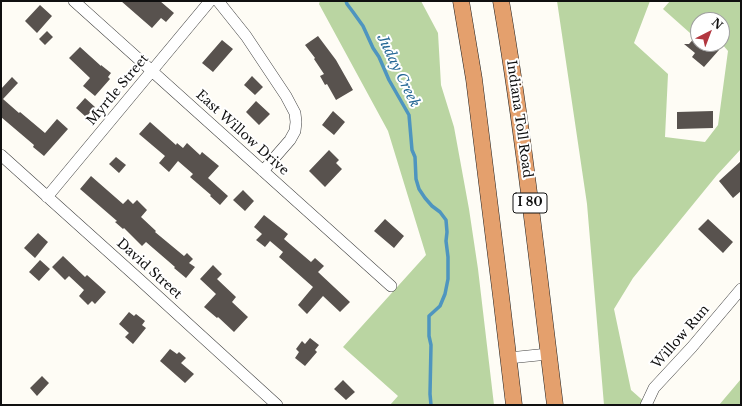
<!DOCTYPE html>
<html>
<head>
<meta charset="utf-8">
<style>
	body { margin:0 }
	#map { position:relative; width:742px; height:406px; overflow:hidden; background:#fefcf5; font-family:"Libre Baskerville",serif }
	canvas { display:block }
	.frame { position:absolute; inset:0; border:2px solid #101010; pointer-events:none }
	.north { position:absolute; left:690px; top:12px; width:40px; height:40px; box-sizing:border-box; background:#fff; border:1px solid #9f9f9f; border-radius:50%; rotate:42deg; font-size:11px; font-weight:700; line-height:16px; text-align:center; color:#101010 }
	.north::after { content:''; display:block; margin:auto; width:14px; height:18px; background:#b23740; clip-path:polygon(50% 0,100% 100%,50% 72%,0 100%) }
</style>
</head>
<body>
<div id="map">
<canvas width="742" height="406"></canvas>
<div class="frame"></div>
<div class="north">N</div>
</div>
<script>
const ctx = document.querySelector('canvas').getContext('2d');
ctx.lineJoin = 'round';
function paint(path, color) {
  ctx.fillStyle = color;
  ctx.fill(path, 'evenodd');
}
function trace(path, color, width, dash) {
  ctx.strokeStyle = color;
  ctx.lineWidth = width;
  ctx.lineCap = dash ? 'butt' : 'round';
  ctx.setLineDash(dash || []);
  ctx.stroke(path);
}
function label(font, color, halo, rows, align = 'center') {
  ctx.font = font + ' "Libre Baskerville",serif';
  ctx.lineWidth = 4;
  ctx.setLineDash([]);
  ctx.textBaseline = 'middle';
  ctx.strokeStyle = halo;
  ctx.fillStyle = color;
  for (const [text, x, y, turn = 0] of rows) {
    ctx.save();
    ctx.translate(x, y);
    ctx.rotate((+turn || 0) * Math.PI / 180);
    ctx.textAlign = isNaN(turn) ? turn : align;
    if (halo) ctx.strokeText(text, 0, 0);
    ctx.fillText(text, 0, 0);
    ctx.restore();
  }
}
paint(new Path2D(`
	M320 1H421L438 33 441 85 454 127 469 209 478 269 494 405H390L398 396 343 347 426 255 388 131 319 4Z
	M557 1H650L634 43 668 74 665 137 705 142 718 125 728 51 722 44V20H698V25L690 33 663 9 670 1H741V149L717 175 633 278 614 309 631 390 648 405H604L587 204Z
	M741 379V405H719Z`), '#bad5a2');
trace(new Path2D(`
	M346 1 347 4 353 12 363 26 373 48 379 57 389 80 409 115 412 150 415 157 416 179 419 189 425 198 432 206 440 212 446 220 447 232 446 241 448 257V279L445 294 440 306 429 316V336L431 345 430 394 431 405`), '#4e95bf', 3.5);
paint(new Path2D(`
	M121 1H160L174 13 166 22 161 18 152 28Z
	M40 5 52 16 37 33 25 21Z
	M47 31 53 37 45 45 39 39Z
	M698 34V44H713L719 50 704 67 692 57 695 53 684 44H689Z
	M318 36 336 60 353 90 336 100 327 84 325 85 320 76 324 74 314 59 315 58 305 45Z
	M222 40 233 49 213 72 202 63Z
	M80 47 101 66V65L111 73 108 77 110 79 95 96 83 86 90 78 69 58Z
	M252 76 263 87 255 95 244 85Z
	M12 77 18 83 3 99 19 113 20 112 45 133 57 119 68 129 44 156 33 147 34 145 1 117V89Z
	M85 98 95 107 86 117 76 108Z
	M256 101 270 114 259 125 246 112Z
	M333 111 345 122 334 135 322 125Z
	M713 111V128L677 129V112Z
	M150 122 176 145 177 143 183 148 187 143 200 155 202 152 219 166 208 178 228 196 220 205 210 196 211 195 190 177 193 174 178 161 169 172 159 163 165 156 139 134Z
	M329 150 339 160 336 163 342 169 325 187 309 171Z
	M116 157 126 165 119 173 109 164Z
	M741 161V191L733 198 719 181Z
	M91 176 123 204 128 199 133 204 137 200 147 210 141 217 156 231 155 232 184 256 187 253 193 259 189 263 195 267 186 278 174 268 175 267 146 242 142 246 124 228 123 229 115 222 117 221 80 189Z
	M243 190 254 201 245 211 233 200Z
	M264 215 288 234 284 239 311 262 315 258 324 266 318 272 350 302 340 312 323 296 307 314 298 305 313 287 279 257 283 252 270 241 265 247 256 240 262 234 254 227Z
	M385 219 404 236 394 248 374 231Z
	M708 219 733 242 723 253 698 229Z
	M38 233 48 242 35 258 24 248Z
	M63 256 85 277 87 275 106 292 95 304 92 301 88 305 79 296 84 290 69 276 65 280 52 267Z
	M40 260 50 269 39 281 29 272Z
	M213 265 222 274 217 279 236 297 232 302 248 317 234 332 218 317 217 318 204 307 216 294 200 279Z
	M129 312 134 316 136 314 145 321 142 325 146 328 133 344 125 337 129 333 119 324Z
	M310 338 319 345 315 350 317 352 305 366 295 358 299 352 296 349 302 341 305 344Z
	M170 349 177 354 179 352 186 358 181 363 194 374 185 383 160 361Z
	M42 376 49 383 37 396 30 388Z
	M343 380 355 392 346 400 334 389Z`), '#58524e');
const minor = new Path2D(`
	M74 1 391 286
	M218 1 246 36 286 96 295 113 296 122 295 131 290 140 263 171
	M1 155 140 280 277 405
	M47 197 210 1
	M509 358 548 354
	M646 405 654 388 692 347 741 289`);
const highway = new Path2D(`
	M461 1 474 79 501 296 514 405
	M501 1C524 135 538 270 555 405`);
trace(minor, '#434343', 12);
trace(highway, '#212121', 17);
trace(minor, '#fff', 11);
trace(highway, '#e4a06d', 16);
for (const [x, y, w] of [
	[530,203,34]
]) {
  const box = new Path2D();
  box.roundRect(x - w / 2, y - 10, w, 20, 3);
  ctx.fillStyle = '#fff';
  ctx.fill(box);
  trace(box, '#101010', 1);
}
label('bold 12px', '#101010', null, [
	["I 80",530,203]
]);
label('13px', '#101010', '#fff', [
	["Myrtle Street",118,90,-50],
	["Indiana Toll Road",519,119,82],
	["East Willow Drive",242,133,42],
	["David Street",149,269,42],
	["Willow Run",681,337,-49]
]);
label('italic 14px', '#266896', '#fff', [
	["Juday Creek",398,71,64]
]);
</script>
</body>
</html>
